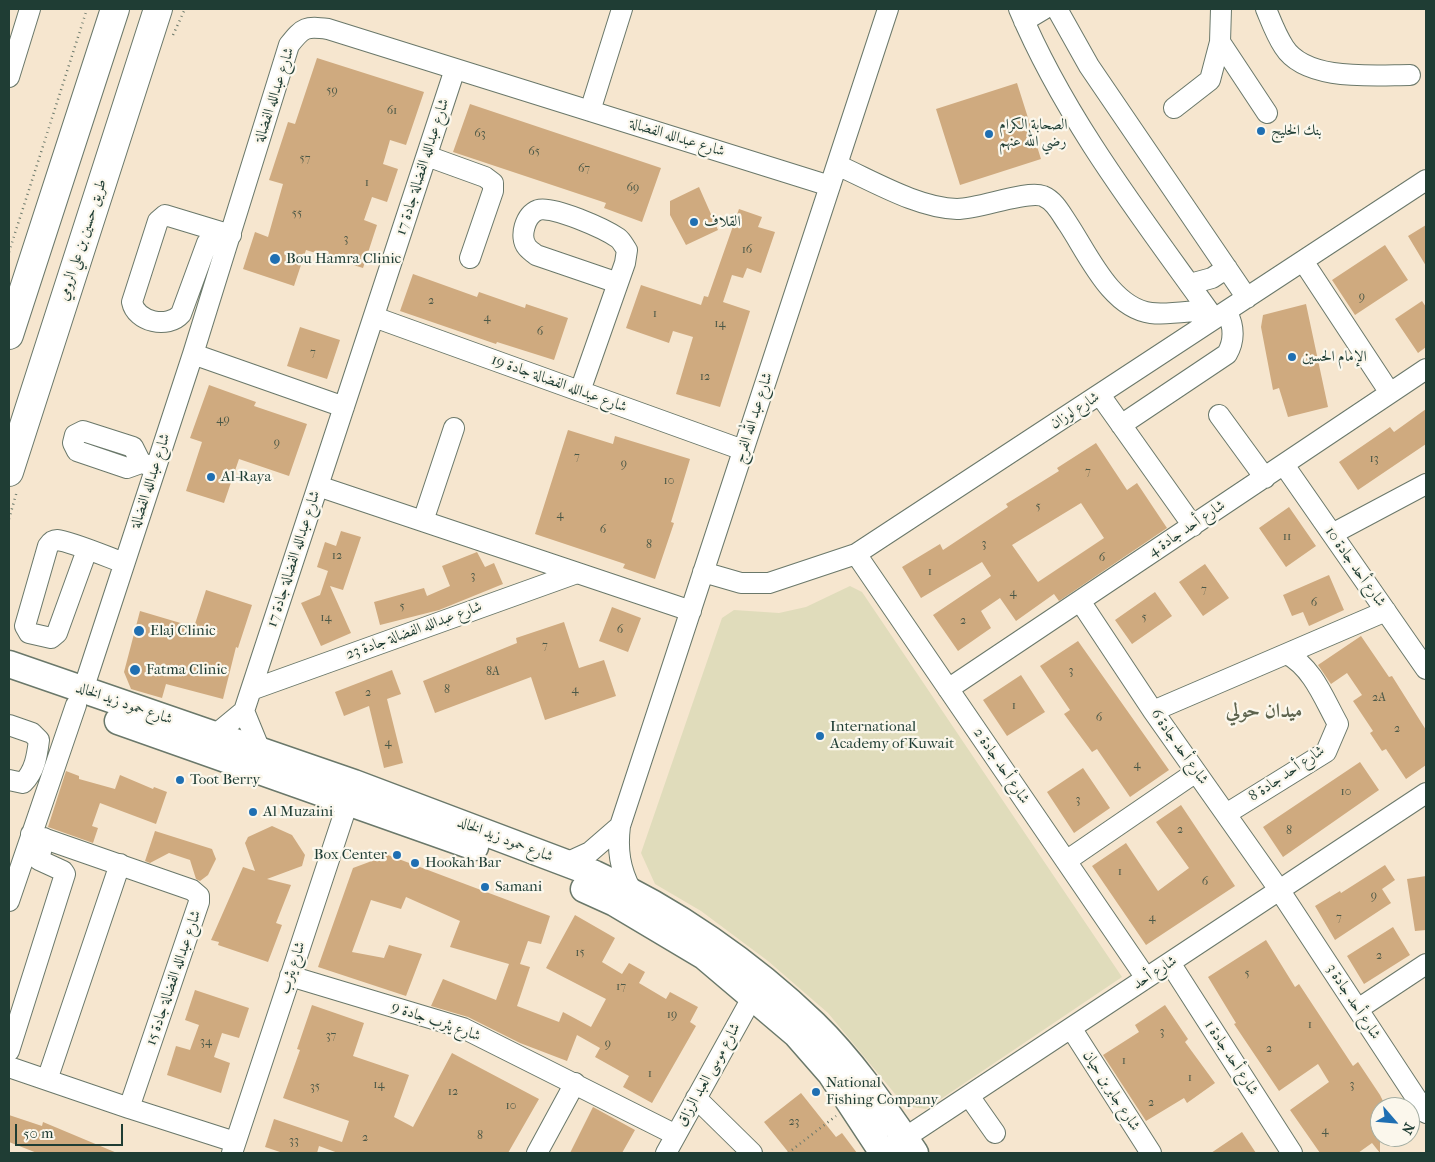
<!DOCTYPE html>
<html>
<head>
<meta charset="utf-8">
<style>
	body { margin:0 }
	#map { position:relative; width:1435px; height:1162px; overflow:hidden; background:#f6e6cf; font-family:"IM FELL French Canon",serif }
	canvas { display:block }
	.frame { position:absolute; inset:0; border:10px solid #1f3d34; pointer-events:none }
	.north { position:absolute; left:1370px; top:1097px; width:50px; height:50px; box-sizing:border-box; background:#fbf7ec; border:1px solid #a3ada2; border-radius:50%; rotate:117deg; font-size:14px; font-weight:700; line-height:20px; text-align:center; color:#1f3d34 }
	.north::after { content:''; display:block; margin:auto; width:18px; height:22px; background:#1f6fb2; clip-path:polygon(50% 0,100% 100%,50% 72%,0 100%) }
	.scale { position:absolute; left:15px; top:1124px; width:108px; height:22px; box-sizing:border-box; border:2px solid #1f3d34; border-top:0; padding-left:6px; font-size:15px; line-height:18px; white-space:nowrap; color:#1f3d34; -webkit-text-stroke:4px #fbf7ec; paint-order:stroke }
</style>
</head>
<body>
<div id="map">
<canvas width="1435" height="1162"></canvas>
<div class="frame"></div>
<div class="north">N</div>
<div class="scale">50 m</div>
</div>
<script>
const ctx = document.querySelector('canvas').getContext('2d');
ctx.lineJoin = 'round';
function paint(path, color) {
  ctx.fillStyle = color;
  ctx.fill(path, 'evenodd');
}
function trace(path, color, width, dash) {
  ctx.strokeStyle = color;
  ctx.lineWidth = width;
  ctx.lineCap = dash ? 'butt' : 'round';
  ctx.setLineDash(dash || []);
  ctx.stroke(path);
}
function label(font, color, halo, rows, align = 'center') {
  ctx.font = font + ' "IM FELL French Canon",Amiri,serif';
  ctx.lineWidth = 4.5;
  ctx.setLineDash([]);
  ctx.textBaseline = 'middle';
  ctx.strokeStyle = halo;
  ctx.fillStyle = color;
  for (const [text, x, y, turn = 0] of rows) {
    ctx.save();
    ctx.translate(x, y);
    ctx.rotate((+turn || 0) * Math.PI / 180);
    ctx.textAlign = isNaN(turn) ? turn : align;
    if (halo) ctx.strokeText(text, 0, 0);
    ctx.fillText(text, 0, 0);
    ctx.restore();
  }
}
paint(new Path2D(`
	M850 586 862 592 1122 977 926 1109 905 1106 828 1013 768 961 701 911 655 884 641 853 722 618 734 610 779 613 806 607Z`), '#e0dcbb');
paint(new Path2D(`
	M317 58 424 92 406 145 390 140 383 164 398 169 387 202 372 197 364 220 377 225 363 268 306 250 294 286 243 269 255 232 268 237 283 184 269 180 288 122 295 124Z
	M1017 83 1041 159 960 185 936 109Z
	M470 104 661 168 642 222 604 208 606 203 453 152Z
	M699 187 718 230 686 245 670 215V201Z
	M739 209 762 217 758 227 775 232 761 273 747 268 743 278 732 275 723 302 750 311 720 407 676 394 693 337 673 331 669 343 626 328 641 285 701 305 704 296 708 297Z
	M1426 225V266L1408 236Z
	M1385 245 1408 280 1355 315 1332 280Z
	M413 274 477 297 479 292 525 308 526 304 568 318 554 360 497 342 496 344 400 311Z
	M1422 301 1426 307V347L1418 353 1395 319Z
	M1306 304 1328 407 1288 417 1279 388 1273 390 1261 327 1263 315Z
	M300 327 340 340 327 379 287 366Z
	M209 385 256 402 254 406 307 424 289 476 239 459 224 503 186 491 202 442 190 438Z
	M1426 409V444L1358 490 1339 462 1390 427 1394 432Z
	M568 430 613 444 615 436 690 459 671 522 674 523 655 579 623 568 625 564 535 534Z
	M1096 443 1127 490 1137 483 1167 528 1059 601 1054 594 1016 621 1000 598 981 611 991 628 958 651 933 615 991 576 982 562 921 598 902 567 940 544 943 550 1008 507 1006 504 1059 471 1057 468ZM1081 503 1104 538 1038 582 1012 545Z
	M1289 507 1316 546 1286 567 1259 528Z
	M341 531 361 537 343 590 330 586 351 633 321 646 301 603 320 595 328 571 317 567 325 542 336 546Z
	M477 552 485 567 494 563 503 584 439 610 380 625 374 602 424 588 427 596 450 586 442 566Z
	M1205 564 1229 598 1203 616 1179 582Z
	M1329 575 1344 610 1309 626 1303 612 1292 616 1283 595Z
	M206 590 252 605 238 648 236 647 223 699 166 684 162 698 131 689 124 672 140 611 194 627Z
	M1155 592 1172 616 1132 644 1115 620Z
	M612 607 641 618 628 652 599 641Z
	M564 622 579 668 604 660 616 696 545 720 531 677 435 713 423 681 517 643 516 638Z
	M1361 636 1389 677 1392 676 1426 730V765L1406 779 1386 749 1382 751 1370 733 1373 731 1353 701 1362 695 1347 673 1331 684 1318 665Z
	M1078 641 1169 770 1130 797 1097 749 1092 752 1064 714 1070 710 1040 666Z
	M392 670 401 694 387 699 403 763 384 768 369 706 344 716 335 692Z
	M1021 675 1045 712 1007 736 983 700Z
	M1360 762 1379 790 1283 857 1263 827Z
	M1083 768 1110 808 1074 833 1047 792Z
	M66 771 79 776V779L115 789 120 775 153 789 154 787 167 792 156 824 100 803 92 826 98 828 93 843 48 827Z
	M1181 805 1235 886 1146 945 1092 866 1126 843 1158 891 1189 868 1156 822Z
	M272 826 292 835 305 855 302 866 267 879 291 885 276 923 282 925 268 962 218 945 219 942 211 940 243 867 255 871 245 843 248 837Z
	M155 831 212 849 216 859 208 875 200 881 196 879 190 860 169 853 150 863 145 861Z
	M388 855 550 916 541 944 528 941 520 964 530 967 517 1006 559 1022 563 1012 591 1027 606 999 546 968 575 915 615 938 602 962 622 974 629 963 645 972 639 983 666 999 670 992 698 1007 690 1022 696 1026 652 1103 623 1087 629 1076 595 1057 600 1048 577 1035 567 1061 520 1043 468 1017 431 1006 443 979 496 1000 509 964 450 947 460 921 406 897 401 909 371 900 352 952 384 958 389 945 422 954 406 996 318 967 353 868Z
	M1385 865 1395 880 1382 889 1391 903 1335 940 1315 906 1340 891 1341 893Z
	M1426 876V930L1415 931 1407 879Z
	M1393 927 1410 955 1364 984 1347 956Z
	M1266 940 1295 987 1299 984 1353 1066 1358 1062 1380 1095 1386 1107H1380V1153L1372 1143 1358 1153H1320L1290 1110 1329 1082 1318 1064 1279 1091 1234 1024 1236 1023 1208 977Z
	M195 990 249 1008 239 1038 222 1033 214 1057 230 1063 221 1093 167 1075 176 1046 190 1050 199 1025 185 1020Z
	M312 1005 364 1023 353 1056 409 1075 394 1117 413 1127 452 1053 539 1099 508 1153H338L319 1146 317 1153H283L265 1147 274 1119 342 1142 349 1121 283 1098 300 1050 297 1049Z
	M1165 1005 1188 1039 1185 1042 1215 1083 1187 1103 1184 1098 1146 1121 1103 1055 1139 1032 1135 1025Z
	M801 1093 836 1137 842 1133 857 1153H789L764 1122Z
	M593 1107 635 1130 622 1153H570Z
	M9 1115 42 1126 43 1122 117 1153H37L9 1142Z
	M1242 1132 1256 1153H1211Z`), '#cfaa7f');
const minor = new Path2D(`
	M1019 9C1066 121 1143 219 1213 317
	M1057 9 1089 66 1247 298
	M1266 9C1271 21 1276 35 1284 47 1306 82 1375 75 1410 75
	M1024 21 1044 9
	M1220 42 1267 113
	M9 77 30 9
	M1174 108 1210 80 1220 42 1221 9
	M590 111 622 9
	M427 156 485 177 493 183V191L470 258
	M837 165C873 181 918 208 957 209 980 209 1026 190 1043 196 1055 201 1061 214 1068 224 1088 254 1111 308 1151 313 1169 315 1189 311 1208 310
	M216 231 207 243 181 314C168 329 136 322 132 302L158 221 165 215 231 235
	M1303 261 1390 393
	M1190 284 1212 278 1227 268
	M374 317 743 450
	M193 354 344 407
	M580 391 625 263 627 250C624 246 622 241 618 238 605 229 552 205 538 210 525 215 519 237 527 247 529 250 534 253 536 255L618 283
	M1100 395 1193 526
	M1219 415 1265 478
	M1121 425 1227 354C1235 340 1234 326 1227 312
	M141 463 133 447 83 431 75 435 73 443 77 451 127 468 141 463 155 467
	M1284 465 1426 669
	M318 486 691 611
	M423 521 454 428
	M1332 534 1426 484
	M87 550 57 633 51 638 29 633 25 626 48 546C50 543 53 540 57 540 70 541 110 558 124 563
	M856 554 1146 978
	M703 572 741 583H769L856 554 1426 180
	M1080 601 1153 711 1280 891 1426 1113
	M948 689 1426 369
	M83 690 193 354 289 45C303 27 306 26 328 29L830 186
	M251 690 577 573
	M244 711 260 750
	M1153 711 1386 611
	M9 725 32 733 39 740C37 756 35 771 23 783L9 780
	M215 735 244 711 455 69
	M1226 814 1326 752 1338 724C1324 699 1313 668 1287 654
	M1066 861 1196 772
	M566 863 590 852 620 826
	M631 890C620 869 617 850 620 826L888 9
	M9 901 76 705
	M1170 963 1292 1153
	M290 976 463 1028 676 1135
	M1358 1009 1426 964
	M1071 1028 1151 1153
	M9 1051 65 874 63 871 39 860 44 838
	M9 1067 129 1108 199 902V896L192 890 31 834
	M47 1080 120 864
	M969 1096 995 1133
	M696 1098 752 1153
	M129 1108 235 1142
	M894 1145 1426 793
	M232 1153 352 790
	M537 1153 575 1083
	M666 1153 753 996`);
const major = new Path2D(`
	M9 664 354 783 595 874C673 909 752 964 814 1024 853 1062 884 1108 915 1153
	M118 721 475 847
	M584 889 615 903 704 956 796 1034 831 1074 883 1153`);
const highway = new Path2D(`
	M9 335 115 9
	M9 472 158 9`);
trace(minor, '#6a786a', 22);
trace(major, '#6a786a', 29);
trace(highway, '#6a786a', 30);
trace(new Path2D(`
	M173 35 185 9
	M9 252 87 9
	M9 519 17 491
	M788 1153 836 1116`), '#6a786a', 2.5, [1, 4]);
trace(minor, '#fff', 20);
trace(major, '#fff', 26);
trace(highway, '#fff', 28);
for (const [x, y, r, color] of [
	[1261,131,5,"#1f6fb2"],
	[989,134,5,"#1f6fb2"],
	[694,222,5,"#1f6fb2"],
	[275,259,6,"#1f6fb2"],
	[1292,357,5,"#1f6fb2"],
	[211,477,5,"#1f6fb2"],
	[139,631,6,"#1f6fb2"],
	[135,670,6,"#1f6fb2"],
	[820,736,5,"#1f6fb2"],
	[180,780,5,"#1f6fb2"],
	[253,812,5,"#1f6fb2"],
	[397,855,5,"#1f6fb2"],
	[415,863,5,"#1f6fb2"],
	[485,887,5,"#1f6fb2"],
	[816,1092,5,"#1f6fb2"]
]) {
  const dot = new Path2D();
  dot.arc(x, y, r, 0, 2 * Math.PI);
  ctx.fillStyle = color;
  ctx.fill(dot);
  trace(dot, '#fbf7ec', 2);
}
label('12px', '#4b5847', null, [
	["59",332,91],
	["61",392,111],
	["63",480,134],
	["65",534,152],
	["57",305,159],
	["67",584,169],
	["1",367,183],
	["69",633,188],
	["55",297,214],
	["3",346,239],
	["16",747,250],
	["9",1362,297],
	["2",431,301],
	["1",655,314],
	["4",487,318],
	["14",720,324],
	["6",540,332],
	["7",313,353],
	["12",705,377],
	["49",223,420],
	["9",277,443],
	["7",577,457],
	["13",1374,459],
	["9",624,464],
	["7",1088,472],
	["10",669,481],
	["5",1038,507],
	["4",560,515],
	["6",603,530],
	["11",1287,537],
	["3",984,544],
	["8",649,545],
	["12",337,556],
	["6",1102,558],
	["1",930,572],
	["3",473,576],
	["7",1204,590],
	["4",1013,593],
	["6",1314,603],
	["5",402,607],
	["14",326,618],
	["5",1144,618],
	["2",963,621],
	["6",620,630],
	["7",545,646],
	["3",1071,671],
	["8A",493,672],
	["8",447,690],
	["4",575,690],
	["2",368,693],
	["2A",1379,698],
	["1",1014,706],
	["6",1099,718],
	["2",1397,729],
	["4",388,743],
	["4",1137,765],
	["10",1346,792],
	["3",1078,800],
	["2",1180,830],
	["8",1289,831],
	["1",1120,872],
	["6",1205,882],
	["9",1374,896],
	["4",1152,918],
	["7",1339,918],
	["15",580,953],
	["2",1379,956],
	["5",1247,974],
	["17",621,987],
	["19",672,1015],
	["1",1310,1025],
	["3",1162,1032],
	["37",331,1036],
	["34",206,1042],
	["9",608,1044],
	["2",1269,1049],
	["1",1124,1061],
	["1",650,1074],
	["1",1190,1078],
	["14",379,1085],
	["3",1352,1085],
	["35",315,1087],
	["12",453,1092],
	["2",1151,1103],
	["10",511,1106],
	["23",794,1122],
	["4",1325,1131],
	["8",480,1136],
	["2",365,1138],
	["33",294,1141]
]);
label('15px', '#1f3d34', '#fbf7ec', [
	["شارع عبدالله الفضالة",275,95,-72],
	["شارع عبدالله الفضالة",677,138,17],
	["شارع عبدالله الفضالة جادة 17",423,167,-72],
	["طريق حسين بن علي الرومي",83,240,-72],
	["شارع عبدالله الفضالة جادة 19",559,384,20],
	["شارع لوزان",1075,411,-33],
	["شارع عبد الله الفرج",754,418,-72],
	["شارع عبدالله الفضالة",151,481,-72],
	["شارع أحد جادة 4",1187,529,-34],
	["شارع عبدالله الفضالة جادة 17",294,559,-72],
	["شارع أحد جادة 10",1355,567,55],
	["شارع عبدالله الفضالة جادة 23",414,631,-20],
	["شارع حمود زيد الخالد",124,704,19],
	["شارع أحد جادة 6",1179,747,55],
	["شارع أحد جادة 2",1001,766,56],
	["شارع أحد جادة 8",1287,774,-34],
	["شارع حمود زيد الخالد",505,840,21],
	["شارع يثرب",293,968,-72],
	["شارع أحد",1155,973,-33],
	["شارع عبدالله الفضالة جادة 15",174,978,-71],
	["شارع أحد جادة 3",1353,1002,57],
	["شارع يثرب جادة 9",436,1022,19],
	["شارع أحد جادة 1",1231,1058,57],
	["شارع موسى العبد الرزاق",709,1075,-61],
	["شارع جابر بن حيان",1111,1091,57]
]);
label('15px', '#1f3d34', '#fbf7ec', [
	["الصحابة الكرام",999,125],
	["رضي الله عنهم",999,142],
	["بنك الخليج",1271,131],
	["القلاف",704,222],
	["Bou Hamra Clinic",286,259],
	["الإمام الحسين",1302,357],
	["Al-Raya",221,477],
	["Elaj Clinic",150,631],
	["Fatma Clinic",146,670],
	["International",830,727],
	["Academy of Kuwait",830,744],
	["Toot Berry",190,780],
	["Al Muzaini",263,812],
	["Box Center",387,855,"right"],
	["Hookah Bar",425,863],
	["Samani",495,887],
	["National",826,1083],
	["Fishing Company",826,1100]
], 'left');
label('bold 20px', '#5d634e', '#fbf7ec', [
	["ميدان حولي",1264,712]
]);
</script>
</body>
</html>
